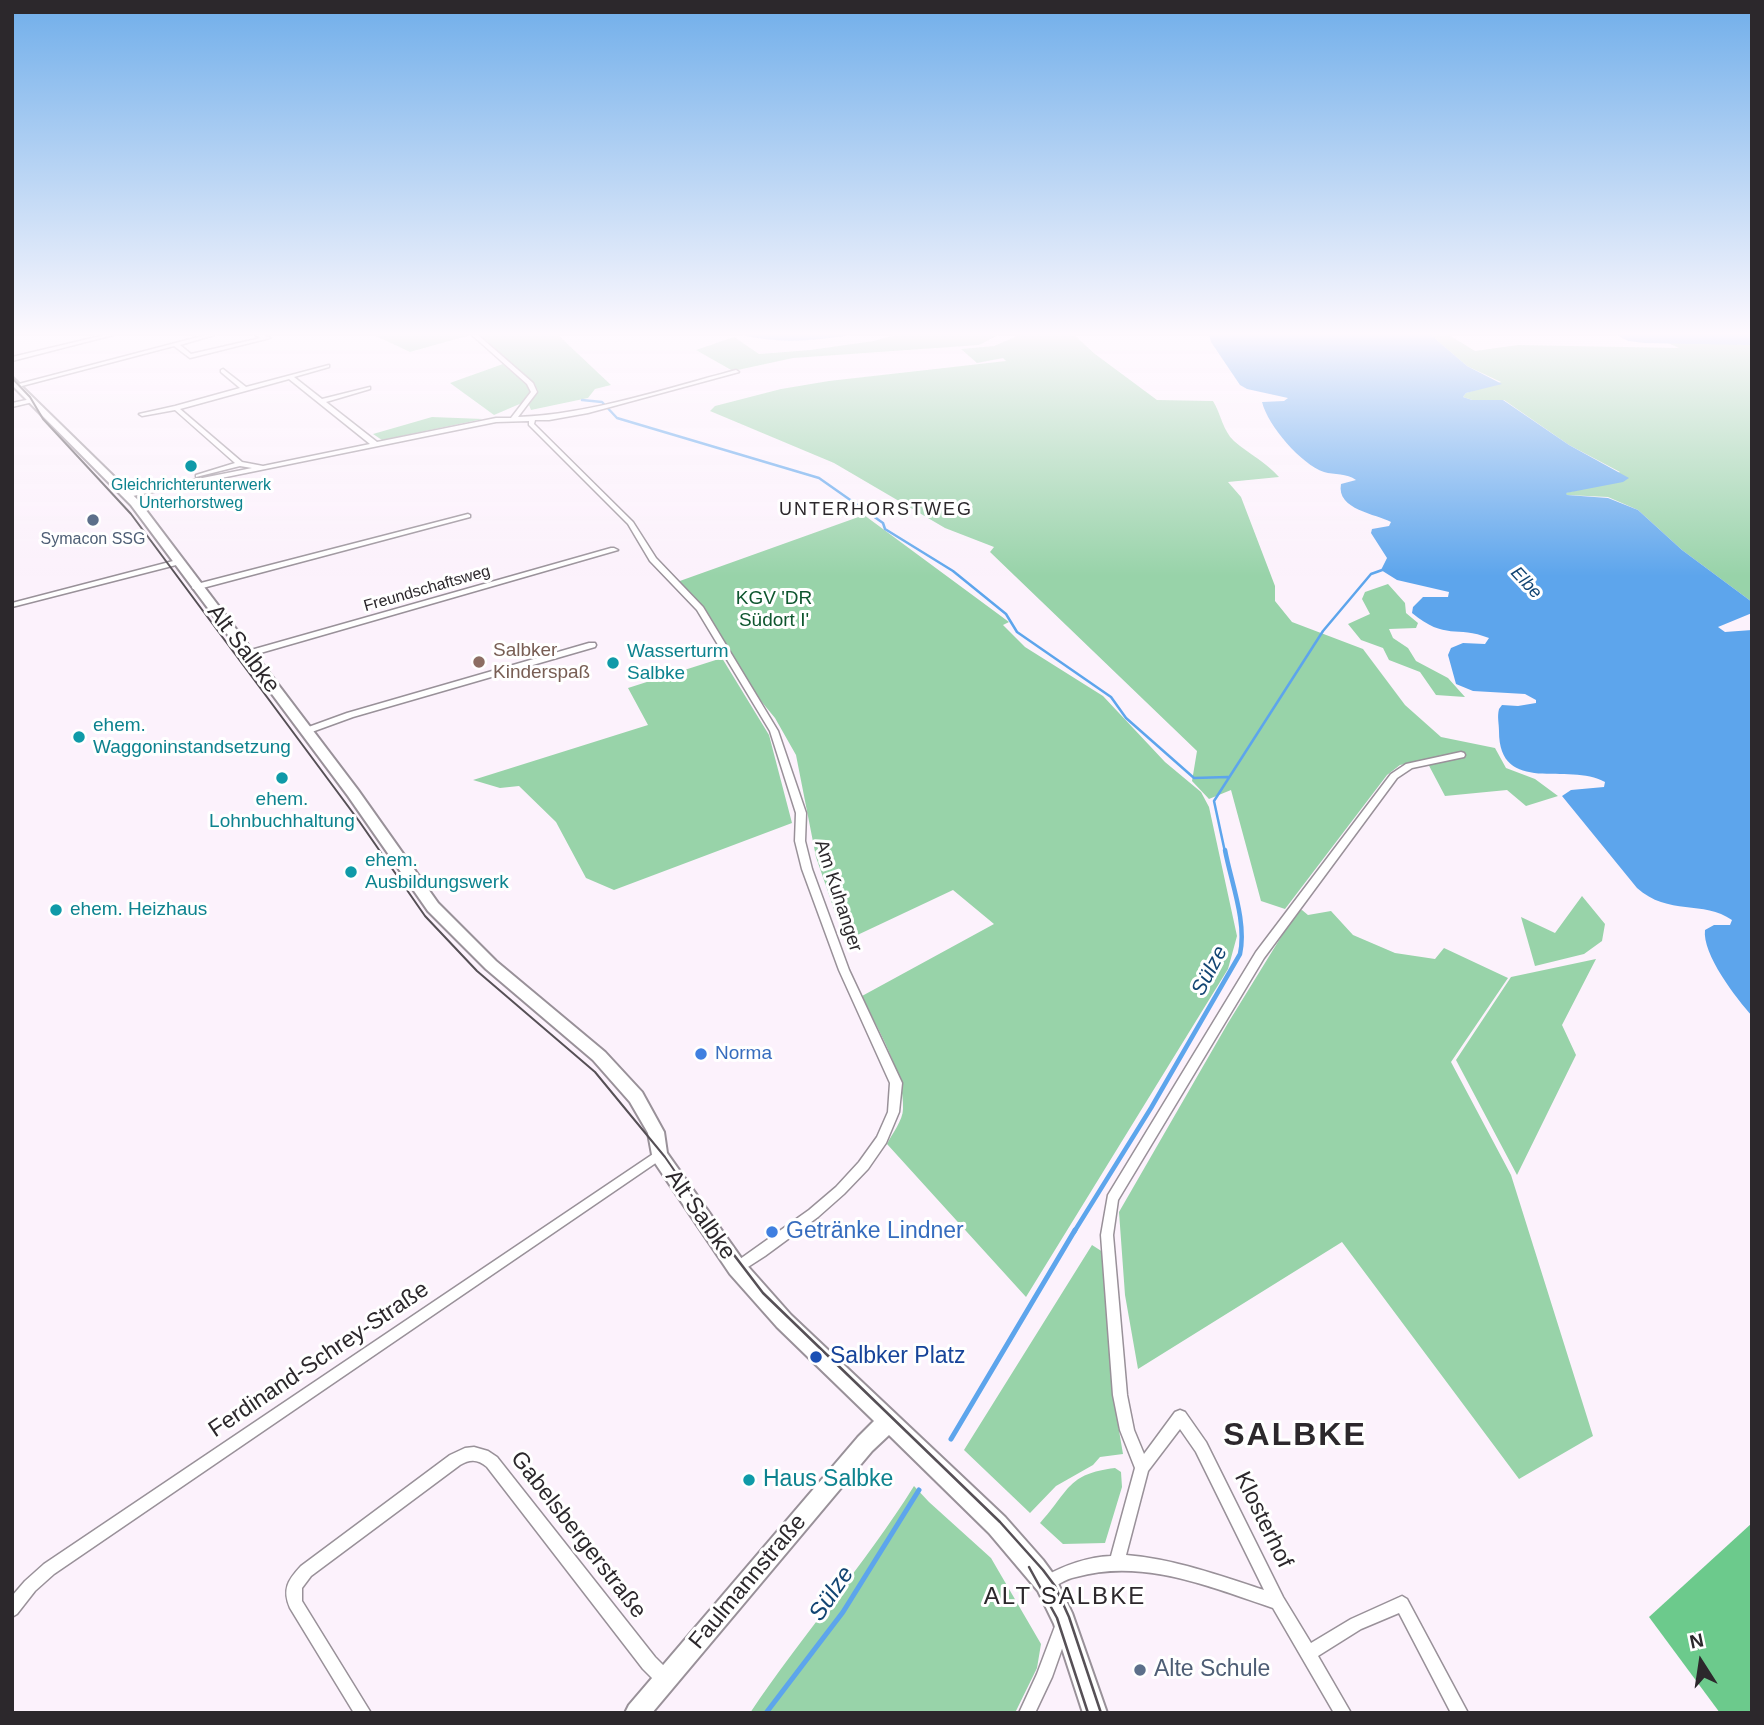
<!DOCTYPE html>
<html>
<head>
<meta charset="utf-8">
<style>
	body { margin:0 }
	#map { position:relative; width:1764px; height:1725px; overflow:hidden; background:#fcf2fc; font-family:Arial,sans-serif }
	canvas { display:block }
	.frame { position:absolute; inset:0; border:14px solid #2c282c; pointer-events:none }
	.north { position:absolute; left:1666px; top:1627px; width:70px; height:70px; -webkit-text-stroke:5px #fff; paint-order:stroke; rotate:348deg; font-size:19px; font-weight:700; line-height:28px; text-align:center; color:#2c282c }
	.north::after { content:''; display:block; margin:auto; width:24px; height:32px; background:#2c282c; clip-path:polygon(50% 0,100% 100%,50% 72%,0 100%) }
</style>
</head>
<body>
<div id="map">
<canvas width="1764" height="1725"></canvas>
<div class="frame"></div>
<div class="north">N</div>
</div>
<script>
const ctx = document.querySelector('canvas').getContext('2d');
ctx.lineJoin = 'round';
function paint(path, color) {
  ctx.fillStyle = color;
  ctx.fill(path, 'evenodd');
}
function trace(path, color, width, dash) {
  ctx.strokeStyle = color;
  ctx.lineWidth = width;
  ctx.lineCap = dash ? 'butt' : 'round';
  ctx.setLineDash(dash || []);
  ctx.stroke(path);
}
function label(font, color, halo, rows, align = 'center') {
  ctx.font = font + ' Arial,sans-serif';
  ctx.lineWidth = 6;
  ctx.setLineDash([]);
  ctx.textBaseline = 'middle';
  ctx.strokeStyle = halo;
  ctx.fillStyle = color;
  for (const [text, x, y, turn = 0] of rows) {
    ctx.save();
    ctx.translate(x, y);
    ctx.rotate((+turn || 0) * Math.PI / 180);
    ctx.textAlign = isNaN(turn) ? turn : align;
    if (halo) ctx.strokeText(text, 0, 0);
    ctx.fillText(text, 0, 0);
    ctx.restore();
  }
}
paint(new Path2D(`
	M374 335H470L410 352Z
	M480 335H558L611 385 595 389 588 398 531 410 529 405 538 391 534 383Z
	M896 335H998L979 345 793 358 733 371 696 350 734 337 759 354 810 350 874 341Z
	M1020 335H1074L1095 354 1157 400 1213 401C1221 414 1223 431 1234 441 1249 454 1266 462 1279 477L1228 482 1241 497 1275 586V601L1292 622 1363 649 1405 705 1441 737 1495 748 1506 768 1535 779 1558 796 1526 806 1507 790 1445 796 1426 760 1400 765 1387 775 1285 909 1261 901 1231 790 1209 799 1192 781 1197 751 990 552 994 547 945 528 834 463 710 411 715 406 781 389 829 381 1006 361 1003 358 977 363 961 349 994 346Z
	M1431 335H1449L1475 351 1518 345 1679 348 1668 343 1679 341 1752 345V602L1682 550 1638 510 1608 497 1567 495 1565 493 1582 489 1620 472 1569 445 1504 400H1472L1463 397 1466 393 1501 382 1467 366Z
	M503 364 526 384 531 394 522 403 494 415 450 383Z
	M432 417 483 419 382 440 373 434Z
	M864 515 1009 622 1003 625 1025 647 1103 696 1165 762 1201 792 1209 807 1237 936 1228 969 1026 1297 887 1144C892 1134 903 1120 903 1109 905 1073 877 1029 862 996L994 924 953 890 851 938 836 915 816 857 796 755 775 718 747 684 704 608 677 582Z
	M1388 584 1405 603 1406 613 1418 623 1416 628 1389 629 1393 638 1408 648 1416 661 1448 678 1465 697 1436 695 1420 672 1389 660 1383 648 1361 640 1348 624 1370 614 1362 599 1365 592Z
	M722 658 769 735 792 823 614 890 586 878 556 822 519 786 500 788 473 780 648 725 628 688Z
	M1582 896 1605 924 1602 941 1584 954 1535 966 1521 917 1555 933Z
	M1302 910 1308 915 1331 911 1353 935 1395 953 1435 959 1444 948 1508 978 1451 1062 1511 1175 1593 1436 1519 1479 1342 1242 1138 1369 1125 1295 1119 1212 1228 1023 1297 911Z
	M1596 959 1562 1025 1576 1055 1517 1175 1456 1060 1511 977Z
	M1092 1245 1106 1254 1115 1407 1123 1454 1100 1457 1093 1465 1056 1486 1030 1513 964 1450Z
	M1115 1468 1121 1472 1122 1487 1105 1543 1063 1544 1040 1523C1070 1490 1067 1474 1115 1468Z
	M914 1486 929 1502 991 1558 1041 1644 1037 1668 1015 1713H750C802 1635 864 1566 914 1486Z`), '#98d3a9');
paint(new Path2D(`
	M1752 1523V1713H1720L1649 1617Z`), '#6cca8c');
paint(new Path2D(`
	M742 335H850C813 341 779 344 742 335Z
	M1209 335H1431L1467 366 1502 384 1466 393 1463 397 1472 400H1503L1569 445 1629 478 1623 482 1566 493 1567 495 1608 498 1638 510 1682 550 1752 602V613L1718 627 1725 632 1752 630V1016C1736 998 1702 954 1705 930L1714 925H1730L1732 920C1704 900 1668 916 1637 888L1562 796 1571 790 1604 787 1605 782C1569 761 1499 797 1499 731 1499 723 1497 717 1499 709L1502 705 1518 706 1536 703V700L1525 694 1473 691 1456 684 1448 655 1451 648 1463 643 1485 644 1489 638C1456 625 1446 641 1412 613L1413 607 1423 597H1448L1449 592 1397 580 1381 570 1387 558 1371 533 1372 529 1389 526 1391 522C1377 514 1336 510 1341 484L1356 480C1347 473 1334 475 1324 472 1301 464 1268 426 1262 402L1284 401 1288 398 1247 389 1240 385 1211 342Z
	M1617 335H1752V345L1646 343 1628 341Z`), '#5da5ec');
trace(new Path2D(`
	M582 400 602 402 617 418 819 478 883 523 885 529 953 571 1006 614 1017 632 1111 697 1126 718 1194 778 1228 777
	M1225 852 1214 801 1323 631 1371 574 1385 569`), '#5da5ec', 2.5);
trace(new Path2D(`
	M1074 1232 1151 1108 1240 954C1247 922 1231 882 1225 850`), '#5da5ec', 4.5);
trace(new Path2D(`
	M951 1439 1075 1230
	M766 1713 843 1612 919 1490`), '#5da5ec', 5);
const street = new Path2D(`
	M105 335H113L12 361V357Z
	M206 335H214L180 345 191 354 261 338 255 335H263L270 338 190 358 174 346 18 387 15 385Z
	M472 335H478L533 383 537 392 518 417C592 414 664 389 736 370L739 372 588 413 549 420H535L534 424 633 522 656 558 703 607 778 731 806 813 805 841 812 869 849 970 902 1083 899 1112 886 1143 868 1169 844 1194 818 1217 765 1256 737 1274 733 1272 731 1268 733 1264 809 1210 836 1187 859 1162 877 1137 888 1112 890 1083 839 970 802 869 795 841 796 813 770 731 697 610 650 561 628 524 529 425V421L496 422 128 497 125 495 128 493 252 468 240 466 196 477V475L235 463 175 410 142 416 139 414 175 406 240 388 221 372V370L223 369 246 387 329 365V367L294 377 322 399 370 387V389L326 402 377 442 496 418H511L531 392 527 384ZM289 379 370 444 263 466 242 462 180 409Z
	M31 399 34 401 33 402 12 407V403Z
	M468 514 470 515V517L199 589H193L192 587 193 585Z
	M611 548H614L618 550 250 656H244L243 654 244 652Z
	M177 560H180V564L12 607V603Z
	M589 643H595L596 645 595 647 353 717 309 733 306 734 302 731 303 729 347 713Z
	M1461 752 1464 753 1465 755 1464 757 1412 768 1397 778 1264 958 1118 1200 1113 1235 1127 1395 1134 1430 1144 1454 1175 1412 1180 1410 1185 1412 1206 1442 1283 1597 1311 1643 1351 1619 1402 1596 1407 1599 1468 1713H1451L1399 1613 1361 1629 1318 1656 1351 1713H1334L1273 1608C1210 1587 1143 1558 1076 1577 1065 1579 1056 1586 1046 1591L1041 1588 1038 1583 1041 1578C1063 1566 1085 1557 1111 1556L1135 1468 1120 1430 1113 1395 1101 1235 1108 1195 1256 952 1391 774 1406 764ZM1180 1429 1196 1452 1264 1590C1218 1575 1174 1559 1126 1555L1148 1471Z
	M659 1150 663 1152 665 1155 663 1158 54 1574 35 1591 17 1614 12 1617V1596L25 1581 44 1564Z
	M474 1447 488 1451 497 1457 655 1657 671 1673 673 1679 671 1685 665 1687 659 1685 643 1669 487 1467C478 1459 470 1459 460 1465L311 1576 302 1588V1601L371 1713H354L290 1608C282 1589 288 1580 301 1566L450 1455 465 1448Z
	M1062 1618 1067 1621 1070 1626 1052 1677 1035 1713H1019L1037 1674 1057 1621Z`);
const secondary = new Path2D(`
	M12 377 139 501 358 790 438 903 496 961 605 1052 642 1092 664 1132 667 1153 744 1262 791 1315 1005 1517 1043 1560 1054 1575 1072 1613 1107 1713H1083L1054 1624 1038 1591 989 1533 889 1435 872 1451 652 1713H625L629 1705 858 1437 874 1421 777 1327 730 1274 653 1160 648 1133 630 1102 593 1060 486 969 428 911 348 796 131 505 12 385Z`);
trace(street, '#999199', 3);
trace(secondary, '#999199', 4);
paint(street, '#fff');
paint(secondary, '#fff');
trace(new Path2D(`
	M12 378 30 397 43 419 131 514 359 821 425 916 477 971 595 1072 665 1157 717 1232`), '#565056', 2);
trace(new Path2D(`
	M715 1230 763 1293 1000 1522 1043 1570 1055 1586 1069 1617 1101 1713
	M1029 1567 1057 1618 1088 1713`), '#565056', 2.5);
const sky = ctx.createLinearGradient(0, 0, 0, 576);
sky.addColorStop(0, '#70aeea');
sky.addColorStop(0.58, '#fef9fe');
sky.addColorStop(1, '#fef9fe00');
ctx.fillStyle = sky;
ctx.fillRect(0, 0, 1764, 576);
for (const [x, y, r, color] of [
	[191,466,7,"#0f9aa8"],
	[93,520,7,"#5c6f8a"],
	[479,662,7,"#8d6e63"],
	[613,663,7,"#0f9aa8"],
	[79,737,7,"#0f9aa8"],
	[282,778,7,"#0f9aa8"],
	[351,872,7,"#0f9aa8"],
	[56,910,7,"#0f9aa8"],
	[701,1054,7,"#3f7fe0"],
	[772,1232,7,"#3f7fe0"],
	[816,1357,7,"#1a4fb4"],
	[749,1480,7,"#0f9aa8"],
	[1140,1670,7,"#5c6f8a"]
]) {
  const dot = new Path2D();
  dot.arc(x, y, r, 0, 2 * Math.PI);
  ctx.fillStyle = color;
  ctx.fill(dot);
  trace(dot, '#fff', 2.5);
}
label('16px', '#0d838f', '#fff', [
	["Gleichrichterunterwerk",191,486],
	["Unterhorstweg",191,504]
]);
label('16px', '#4e5e75', '#fff', [
	["Symacon SSG",93,540]
]);
label('16px', '#2c282c', '#fff', [
	["Freundschaftsweg",427,589,-16]
]);
ctx.letterSpacing = '2px';
label('18px', '#2c282c', '#fff', [
	["UNTERHORSTWEG",876,510]
]);
ctx.letterSpacing = '0px';
label('italic 18px', '#124573', '#fff', [
	["Elbe",1526,583,47]
]);
label('19px', '#0f562f', '#fff', [
	["KGV 'DR",774,599],
	["Südort I'",774,621]
]);
label('19px', '#785e54', '#fff', [
	["Salbker",493,651],
	["Kinderspaß",493,673]
], 'left');
label('19px', '#0d838f', '#fff', [
	["Wasserturm",627,652],
	["Salbke",627,674],
	["ehem.",93,726],
	["Waggoninstandsetzung",93,748],
	["ehem.",282,800,"center"],
	["Lohnbuchhaltung",282,822,"center"],
	["ehem.",365,861],
	["Ausbildungswerk",365,883],
	["ehem. Heizhaus",70,910]
], 'left');
label('19px', '#2c282c', '#fff', [
	["Am Kuhanger",838,896,72]
]);
label('19px', '#366cbe', '#fff', [
	["Norma",715,1054]
], 'left');
label('italic 21px', '#124573', '#fff', [
	["Sülze",1210,971,-62]
]);
label('23px', '#2c282c', '#fff', [
	["Alt Salbke",243,649,53],
	["Alt Salbke",700,1215,55],
	["Ferdinand-Schrey-Straße",319,1360,-34],
	["Klosterhof",1263,1520,64],
	["Gabelsbergerstraße",578,1535,52],
	["Faulmannstraße",748,1582,-50]
]);
label('23px', '#366cbe', '#fff', [
	["Getränke Lindner",786,1232]
], 'left');
label('23px', '#164399', '#fff', [
	["Salbker Platz",830,1357]
], 'left');
label('23px', '#0d838f', '#fff', [
	["Haus Salbke",763,1480]
], 'left');
label('23px', '#4e5e75', '#fff', [
	["Alte Schule",1154,1670]
], 'left');
label('italic 24px', '#124573', '#fff', [
	["Sülze",832,1594,-56]
]);
ctx.letterSpacing = '2px';
label('24px', '#2c282c', '#fff', [
	["ALT SALBKE",1065,1597]
]);
ctx.letterSpacing = '0px';
ctx.letterSpacing = '2px';
label('bold 32px', '#2c282c', '#fff', [
	["SALBKE",1295,1436]
]);
ctx.letterSpacing = '0px';
</script>
</body>
</html>
